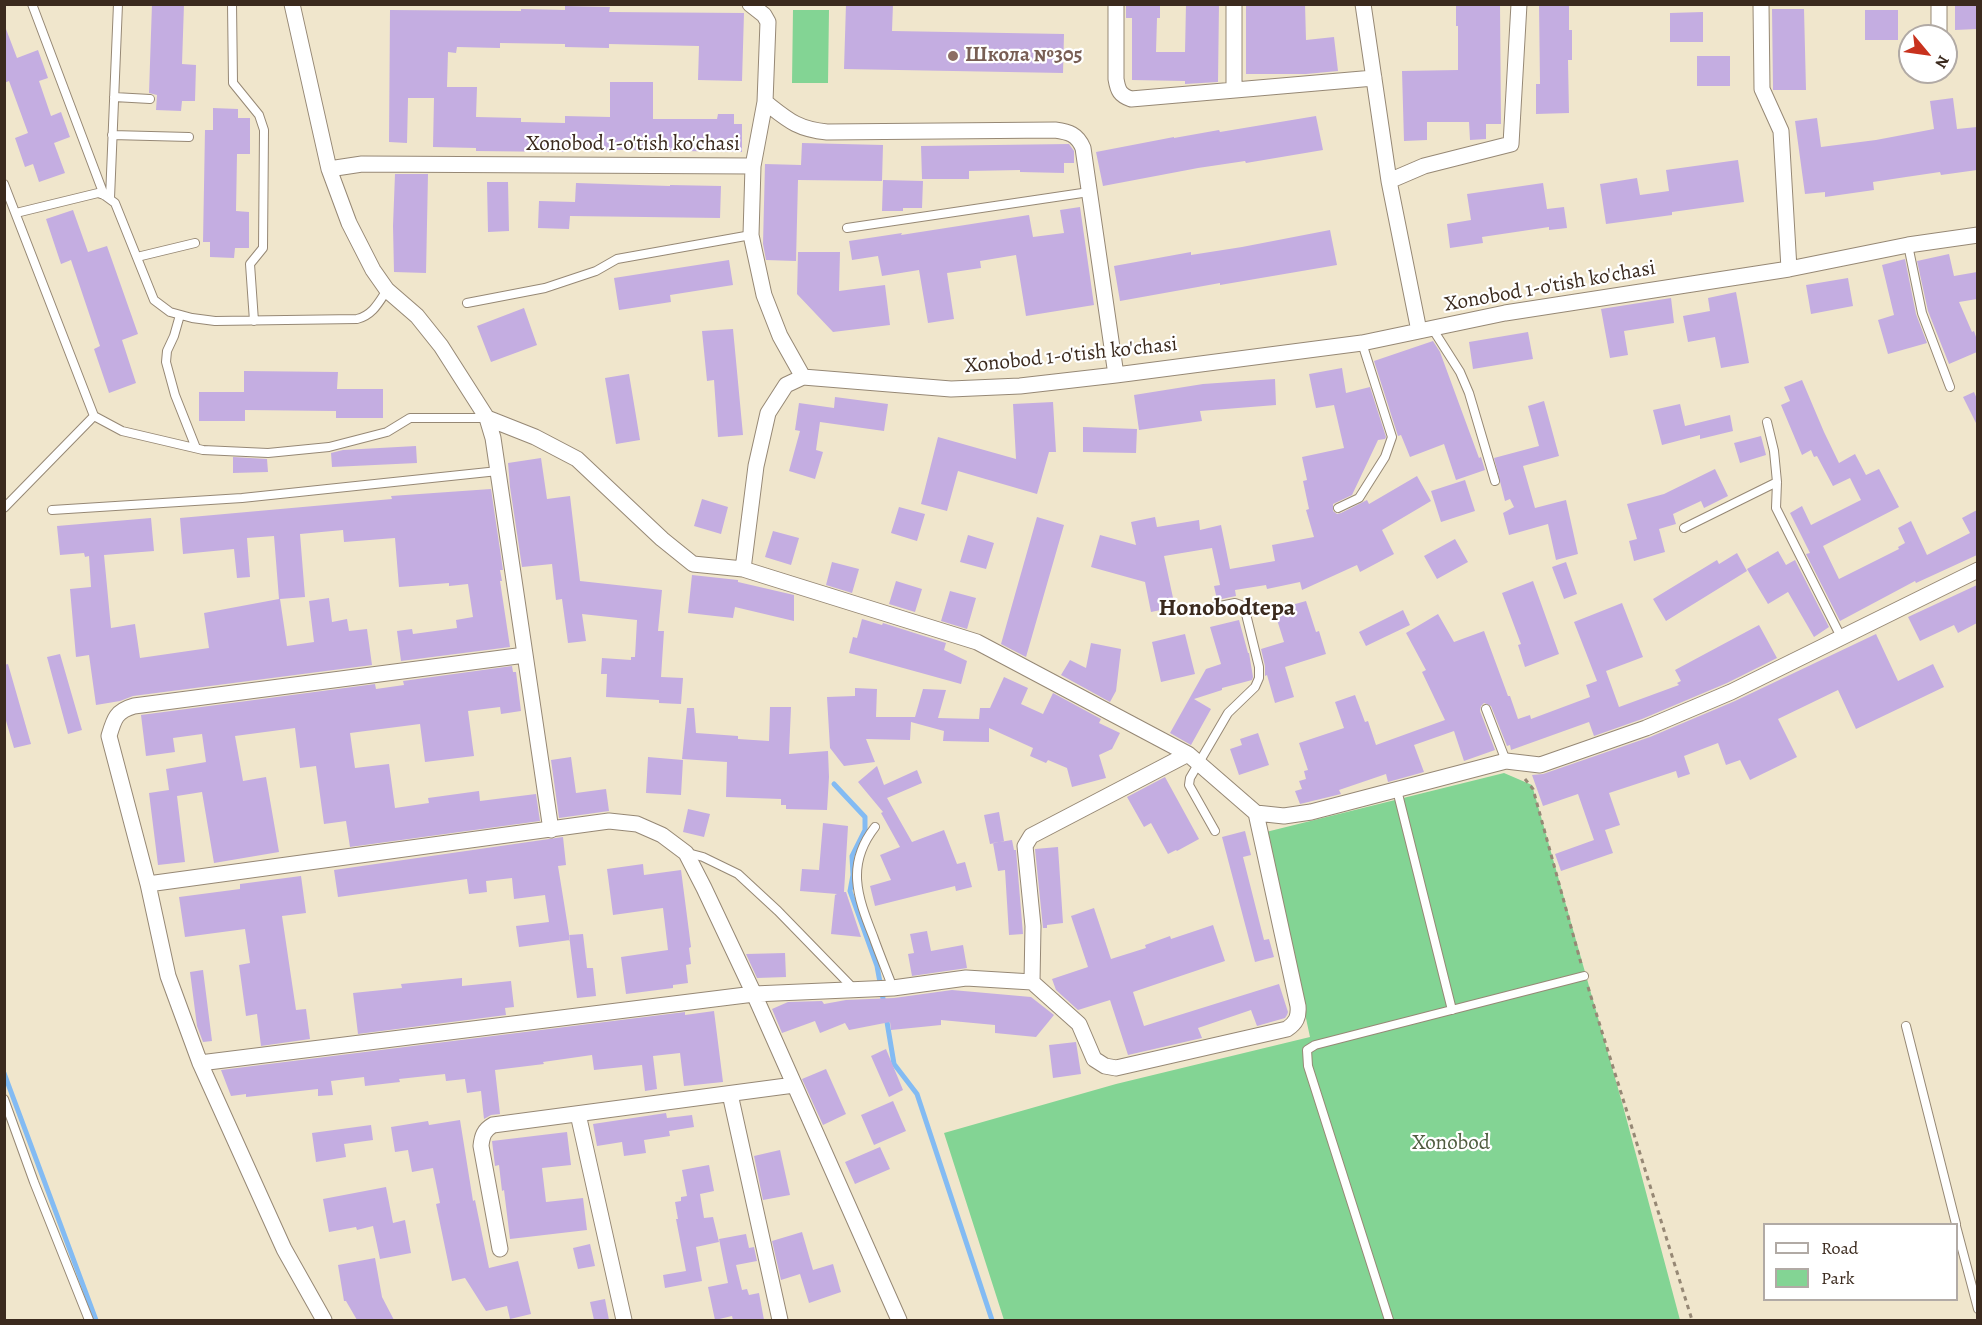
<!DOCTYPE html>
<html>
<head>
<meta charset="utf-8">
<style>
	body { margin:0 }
	#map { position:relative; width:1982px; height:1325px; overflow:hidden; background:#f0e6cc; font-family:Alegreya,serif }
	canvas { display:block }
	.frame { position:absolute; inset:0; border:6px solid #3b2a1e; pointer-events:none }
	.legend { position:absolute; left:1763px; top:1223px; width:195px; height:78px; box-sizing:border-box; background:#fff; border:2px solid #b1aaa5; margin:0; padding:8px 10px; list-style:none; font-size:18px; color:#3b2a1e }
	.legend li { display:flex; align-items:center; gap:12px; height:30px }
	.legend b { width:30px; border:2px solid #b1aaa5 }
	.north { position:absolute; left:1898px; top:24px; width:60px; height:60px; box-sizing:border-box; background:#fff; border:2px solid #b1aaa5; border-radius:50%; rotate:119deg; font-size:16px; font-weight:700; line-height:24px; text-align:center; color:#3b2a1e }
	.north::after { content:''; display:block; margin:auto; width:21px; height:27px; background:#c8321e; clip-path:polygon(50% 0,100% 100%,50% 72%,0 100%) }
</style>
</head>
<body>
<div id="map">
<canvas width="1982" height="1325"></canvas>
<div class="frame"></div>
<ul class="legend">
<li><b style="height:8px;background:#fff"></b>Road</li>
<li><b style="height:16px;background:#83d494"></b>Park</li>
</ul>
<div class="north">N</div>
</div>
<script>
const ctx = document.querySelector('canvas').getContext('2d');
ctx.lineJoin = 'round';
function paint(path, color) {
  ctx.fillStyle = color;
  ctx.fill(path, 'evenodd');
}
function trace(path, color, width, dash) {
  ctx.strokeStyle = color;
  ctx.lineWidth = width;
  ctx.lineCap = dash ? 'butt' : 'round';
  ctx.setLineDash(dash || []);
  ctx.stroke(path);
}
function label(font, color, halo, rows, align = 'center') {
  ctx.font = font + ' Alegreya,serif';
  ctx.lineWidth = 4.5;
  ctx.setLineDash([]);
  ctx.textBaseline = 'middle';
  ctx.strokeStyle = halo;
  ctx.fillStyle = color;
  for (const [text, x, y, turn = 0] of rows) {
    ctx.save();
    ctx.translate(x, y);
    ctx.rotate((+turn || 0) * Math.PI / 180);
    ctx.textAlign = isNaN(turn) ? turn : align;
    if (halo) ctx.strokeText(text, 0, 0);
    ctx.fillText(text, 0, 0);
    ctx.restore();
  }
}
paint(new Path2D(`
	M793 10H829L828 83H792Z
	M1504 773 1532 785 1623 1106 1680 1320H1004L944 1133 1116 1084 1310 1037 1266 832Z`), '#83d494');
trace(new Path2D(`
	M834 784 865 817V830L852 856 853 875 850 891 877 966 884 1004
	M886 1016 894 1064 917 1094 992 1320
	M4 1073 96 1320`), '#83bbf3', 5);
paint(new Path2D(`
	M152 4H184L182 64 196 65 195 101H182L181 111 156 110 157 95 149 93Z
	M846 4H893L892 31 1064 34 1063 73 844 69Z
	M1126 4H1160V18H1157L1156 52H1185L1186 4H1219L1218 82 1185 84V81L1132 80V18H1126Z
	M1246 4H1305L1306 40 1334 37 1338 71 1306 74H1246Z
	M1456 4H1500L1501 124H1486V139L1470 140 1469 122H1427V140L1404 141 1402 71 1458 70V26H1456Z
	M1539 4H1569V30H1572V60H1568L1569 113 1536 114V84H1540Z
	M1955 4H1977V29L1955 30Z
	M565 6 610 7 609 12 744 13 742 81 698 80 699 46 609 44V48L565 47V44L500 43V48L457 47 456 53 448 52 447 87H477L476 117 521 118V122L565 123V116L610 117V82H653V119H717L718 114H734V124H742V152L564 149V152L476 151V148L433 147 434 98H408L407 143 389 142 390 10 521 11V9L565 10Z
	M1772 9H1804L1806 90H1773Z
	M1865 10H1898V40H1865Z
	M1703 12V42H1670V13Z
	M4 29H6L17 58 38 50 48 78 39 81 51 116 61 112 70 137 54 143 65 173 39 182 33 164 25 167 15 138 28 133 9 81 4 83Z
	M1697 56H1730V86H1697Z
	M1953 98 1957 129 1977 127V170L1941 175 1940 172 1906 177 1873 182 1874 190 1825 197V192L1805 194 1795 121 1817 118 1821 147 1876 140 1934 129 1930 101Z
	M213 108 238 109V118H250V154H237L236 211 249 212V248H235L234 258 210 257V242H203L205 130H213Z
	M1316 116 1323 150 1246 163 1245 161 1198 168 1103 186 1096 152 1174 137V138L1219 130 1220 132Z
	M802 143 883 145 882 181 798 180 796 261 766 260 763 244 765 164 801 165Z
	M1069 144 1074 151V163H1064V173L1020 172V170L969 171V179H922L921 146Z
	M1738 160 1744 202 1672 212V215L1606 224 1600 184 1637 178 1640 195 1669 191 1666 170Z
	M395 174H428L426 273 394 272 393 226Z
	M883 180 923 181 922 208H903V211H882Z
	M487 182H508L509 231 488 232Z
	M576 183 670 186V185L721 186 720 218 570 216 569 229 538 228 539 201 575 202Z
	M1543 183 1547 209 1564 207 1567 228 1549 230V227L1482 237 1483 243 1450 248 1447 224 1471 220 1467 194Z
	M1080 207 1094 305 1026 316 1016 255 980 261 981 268 947 273 954 319 928 323 919 270 882 276 878 256 852 260 849 241 902 233 901 235 1029 215 1033 237 1064 233 1060 210Z
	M73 210 88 252 107 246 138 334 122 340 136 383 109 393 94 349 100 346 71 260 61 264 46 219Z
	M1330 230 1337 265 1220 285V283L1120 301 1114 266 1191 252V255L1242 247Z
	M798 252H840L839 291 885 285 890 325 833 332 797 294Z
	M1949 254 1954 276 1977 272V299L1959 302 1972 332 1974 331 1977 340V352L1949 364 1928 311 1917 261Z
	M1905 259 1916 314 1927 343 1888 354 1878 320 1894 315 1882 265Z
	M729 260 733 285 670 295 671 302 619 310 614 278Z
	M1848 278 1853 306 1811 314 1806 285Z
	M1736 292 1749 363 1721 368 1715 337 1688 342 1683 316 1710 311 1708 298Z
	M1671 298 1674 323 1624 331 1628 355 1610 358 1601 309Z
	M524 308 537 345 491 362 477 326Z
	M733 329 743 435 718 437 714 380 707 381 702 331Z
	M1528 332 1533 359 1473 369 1469 342Z
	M1433 341 1440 352 1479 458 1481 457 1485 470 1456 480 1444 444 1410 457 1401 435 1398 436 1374 361Z
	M1342 368 1346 393 1370 387 1386 437 1385 439 1378 440 1352 495 1333 504V511L1337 514 1341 513 1367 500 1369 504 1417 476 1431 501 1382 530 1394 554 1360 572 1357 565 1302 590 1300 582 1267 589 1266 585 1235 590 1236 596 1217 600 1214 586 1220 585 1212 548 1164 556 1175 607 1151 612 1145 582 1091 567 1100 535 1136 545 1131 522 1155 517 1157 527 1199 520 1200 530 1221 525 1230 569 1275 561 1272 545 1314 537 1306 510 1309 509 1303 481 1307 480 1302 457 1344 448 1334 405 1316 408 1309 374Z
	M244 371 338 372 337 389H383V418H336V411L245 410V421H199V392H244Z
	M629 374 640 440 616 444 605 378Z
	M1275 379 1276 405 1200 411 1202 421 1139 430 1134 395 1203 384Z
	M1802 380 1824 432 1839 463 1855 454 1866 475 1879 469 1899 507 1823 546 1839 579 1899 549 1898 547 1905 543 1898 528 1911 521 1927 555 1970 533 1962 518 1977 510V555L1916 583 1915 581 1840 621 1806 554 1810 553 1790 513 1802 506 1811 525 1861 500 1850 478 1833 486 1817 456 1814 457 1811 450 1802 455 1781 405 1790 401 1784 387Z
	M1974 392 1977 399V425L1963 397Z
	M835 397 888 404 884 431 820 422 816 450 823 452 815 479 789 471 800 431 795 430 799 403 834 408Z
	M1544 401 1559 456 1523 466 1535 508 1566 500 1578 554 1556 560 1548 524 1509 535 1503 513 1514 507 1510 499 1505 501 1494 458 1539 446 1528 406Z
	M1053 402 1056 452H1049L1037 494 958 471 947 511 921 504 938 437 1016 459 1013 404Z
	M1680 404 1685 426 1730 415 1733 431 1700 439V435L1662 445 1653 410Z
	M1083 427 1137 429 1136 453 1083 452Z
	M1761 436 1766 455 1740 463 1734 443Z
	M416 446 417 463 332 467 331 453 343 450Z
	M233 457 267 459 268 472 233 473Z
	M541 458 547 499 570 496 580 581 662 590 658 631H664L661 677 683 678 681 704 659 703V700L606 697 607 674H601L602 658 631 660V657H635L637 620 582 614 586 641 568 643 562 599 556 600 552 564 522 567 510 487 508 463Z
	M1715 469 1728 496 1704 508 1701 501 1673 514 1676 524 1659 529 1665 552 1634 561 1629 541 1637 539 1627 504 1664 494Z
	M1465 480 1475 511 1441 522 1431 491Z
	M491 489 503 570H500L502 581H500L510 647 401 661 397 631 412 629 413 634 457 628 456 620 473 617 468 584 449 586V583L399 587 395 538 344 542 343 530 300 534 305 597 280 599 287 646 314 642 309 601 329 598 332 622 347 619 349 631 367 629 372 665 133 696 120 701 96 705 89 655 76 657 70 589 91 587 89 556 85 557 84 553 60 555 57 526 151 518 154 551 104 555 111 628 135 624 140 658 209 648 204 613 279 599 274 536 247 538 250 577 237 578 234 549 183 554 180 518 392 499 391 496Z
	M702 499 728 507 721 534 694 526Z
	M899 507 925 514 917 541 891 533Z
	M1037 517 1064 525 1026 657 1001 644Z
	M773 531 799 538 791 565 765 557Z
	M968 535 994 543 986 569 960 562Z
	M1455 539 1468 562 1437 579 1424 556Z
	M1778 551 1786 565 1795 560 1829 627 1814 637 1788 592 1768 604 1747 569Z
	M1737 553 1747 571 1666 621 1653 599 1717 560 1719 564Z
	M832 562 859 569 852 593 826 585Z
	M1566 562 1577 594 1564 599 1552 567Z
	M692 575 738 580V582L794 595V621L735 607 733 618 688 613Z
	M896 581 922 589 915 612 889 604Z
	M1533 581 1559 654 1525 667 1518 645 1521 644 1502 593Z
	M1977 585V623L1958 633 1954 625 1920 641 1908 617Z
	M950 591 976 598 967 629 941 621Z
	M1306 601 1316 632 1319 631 1326 654 1285 667 1294 697 1275 703 1267 675 1265 676V666L1261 649 1284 642 1274 610Z
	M1622 603 1643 657 1606 671 1619 707 1679 685 1677 683 1681 681 1675 670 1759 625 1777 658 1727 683 1642 719 1594 736 1589 722 1511 750 1510 745 1507 746 1491 706 1484 703 1481 706 1480 711 1495 750 1464 761 1454 731 1414 745 1424 772 1388 782 1386 774 1339 790 1341 794 1300 804 1295 791 1302 789 1299 781 1306 779 1304 771 1308 770 1299 743 1344 728 1335 702 1355 695 1365 722 1368 721 1376 745 1445 720 1422 672 1426 670 1406 633 1438 614 1454 642 1484 631 1508 696H1510L1518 719 1530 715 1531 719 1590 697 1586 685 1597 681 1574 622Z
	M1403 610 1410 625 1366 646 1359 632Z
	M862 619 882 625 883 623 946 643 944 650 967 661 961 684 849 653 853 637 857 638Z
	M1239 620 1248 653H1249L1253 677 1252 680 1222 688V690L1194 699 1211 709 1191 745 1170 733 1206 669 1221 664 1210 627Z
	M1185 634 1195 674 1161 682 1152 642Z
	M1876 634 1898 681 1933 664 1944 687 1856 729 1838 690 1778 719 1797 757 1750 780 1740 760 1726 765 1718 743 1684 756 1690 774 1678 778 1676 771 1609 793 1620 825 1605 830 1613 853 1561 871 1555 854 1594 840 1578 794 1543 806 1532 775 1543 774 1650 737 1735 701Z
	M1091 643 1121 649 1116 691 1110 702 1061 675 1070 660 1086 668Z
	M60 654 82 730 68 734 47 657Z
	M8 664 31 744 14 748 4 714V665Z
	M512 666 513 672H516L521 711 501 714 500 707 468 711 474 756 425 762 420 724 350 733 355 768 389 764 395 808 429 803 428 798 479 791 480 801 536 794 540 821 350 847 346 821 324 824 316 766 300 768 295 728 235 736 243 781 266 777 279 852 214 863 202 792 177 796 185 862 158 865 149 793 169 790 166 769 206 762 202 734 173 738 175 752 146 756 141 715 375 684 376 689 404 685 403 681Z
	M1004 677 1028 688 1021 704 1043 714 1053 693 1101 719 1099 723 1120 733 1112 749 1099 755 1106 778 1072 787 1067 768 1048 760 1046 763 1030 756 1033 748 989 728V742L943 741 944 731 911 722 910 740 866 739 875 762 844 766 830 748 827 697 855 696V688L877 689 876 717H915L923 689 946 690 938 718 979 719 980 708H990Z
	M770 707H791L789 754 828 751 829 777 827 810 786 809V805H781V799L726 797 727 762 682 759 687 708H694L696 733 738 736V739L769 741Z
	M1258 733 1269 765 1239 775 1230 749 1242 745 1240 739Z
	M571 757 576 793 606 789 609 811 559 818 551 760Z
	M648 757 683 760 681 795 646 793Z
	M877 766 884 785 917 770 922 783 887 798 912 842 944 830 957 864 965 862 972 887 956 891 955 886 875 906 870 886 891 880 880 855 900 847 881 813 883 812 858 782Z
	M1165 777 1199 839 1177 851 1176 850 1168 854 1151 823 1144 827 1127 797Z
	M688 809 710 814 704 837 683 832Z
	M999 812 1004 841 990 844 984 815Z
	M823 823 848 826 844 892H846L861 937 831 934 835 895 837 894 800 891 802 869 819 870Z
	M1245 831 1251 855 1243 857 1264 940 1269 939 1274 957 1255 962 1222 837Z
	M563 837 566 865 558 866 570 940 519 947 516 926 549 922 545 895 514 899 512 878 486 881 487 892 469 894 467 879 338 897 334 870Z
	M1012 840 1014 850H1016L1023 934 1009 935 1005 870 998 871 993 843Z
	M1058 847 1063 923 1047 925V928H1043L1035 849Z
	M643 864 644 875 681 870 691 947 689 948 691 964 686 965 688 983 673 985V988L626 994 621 957 668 950 663 908 613 915 607 869Z
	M301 876 306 913 282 916 296 1010 306 1009 310 1039 261 1046 257 1014 246 1016 239 965 250 963 245 929 185 937 179 897 240 889V884Z
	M1094 908 1111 959 1146 948 1145 945 1170 936 1171 939 1213 925 1225 961 1133 992 1144 1026 1279 984 1288 1012 1287 1015 1285 1018 1257 1026 1251 1010 1198 1028 1202 1038 1128 1055 1110 1000 1078 1010 1056 990 1052 979 1088 967 1071 916Z
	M927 931 931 951 963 945 967 968 912 976 908 954 914 953 910 934Z
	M583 934 587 968H593L596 996 577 998 569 935Z
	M785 953 786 977 757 978 746 954Z
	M203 970 212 1041 203 1042 197 1026 190 972Z
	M462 978V986L511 981 514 1007 505 1008 506 1015 358 1034 353 993 402 988 401 984Z
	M952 990 1031 997 1054 1015 1036 1037 995 1033V1025L941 1020V1025L891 1030 890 1022 849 1030 845 1023 820 1033 815 1021 782 1033 772 1009 788 1002 822 1001 824 1004 846 1000 894 998Z
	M714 1011 723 1082 684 1086 680 1053 653 1056 657 1089 645 1091 642 1065 594 1070 592 1055 543 1062 544 1064 495 1070 500 1114 491 1115 484 1119 481 1091 467 1093 465 1079 446 1081 445 1074 399 1079 400 1082 365 1086 364 1077 331 1081 333 1095 318 1096V1089L246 1097V1094L231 1096 221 1070 685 1012V1015Z
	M1076 1042 1081 1074 1053 1078 1049 1045Z
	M886 1049 903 1090 889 1097 871 1056Z
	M826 1069 846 1114 823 1125 802 1079Z
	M893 1101 906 1131 874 1145 861 1115Z
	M666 1113 667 1118 692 1115 694 1127 669 1131 670 1136 644 1140 646 1153 624 1156 622 1142 597 1146 593 1124Z
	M460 1120 473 1201 475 1200 489 1268 518 1261 531 1314 510 1319 507 1306 486 1311 465 1278 452 1281 436 1204 440 1203 433 1168 412 1172 408 1150 395 1152 391 1127 428 1121 429 1125Z
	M371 1125 373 1140 344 1144 346 1157 316 1162 312 1133Z
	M567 1132 571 1165 542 1168 546 1202 583 1198 587 1230 510 1239 504 1190 502 1191 499 1165 495 1166 492 1141Z
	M880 1147 890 1169 855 1184 845 1162Z
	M780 1150 790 1195 763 1200 754 1156Z
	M709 1165 714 1191 700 1194 704 1218 713 1217 719 1242 696 1247 702 1281 665 1288 663 1275 686 1271 676 1219H678L675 1202 681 1201V1197L687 1196 682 1170Z
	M386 1187 393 1223 405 1220 411 1253 380 1259 373 1226 357 1230 356 1227 329 1232 323 1199Z
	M802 1232 813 1270 833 1264 841 1292 809 1303 800 1274 781 1280 772 1241Z
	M746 1234 749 1248 754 1247 757 1261 736 1265 742 1290 747 1289 749 1295 759 1293 764 1320H733L732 1316 715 1320 708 1287 728 1283 719 1239Z
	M590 1244 595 1266 578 1269 573 1248Z
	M375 1258 382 1297 394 1320H357L346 1301H344L338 1265Z
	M605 1299 609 1320H594L590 1302Z`), '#c4ade1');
const lane = new Path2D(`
	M32 4 104 195
	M232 4 233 83 259 115 264 130 263 248 250 264 254 321
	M114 97 150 99
	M112 135 189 137
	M4 184 94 416 122 431 203 450 268 453 329 447 387 432 410 418H486
	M110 198 118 4
	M16 213 98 193 104 195 115 203 154 300 170 312 192 318 215 321 357 319C373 315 379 302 387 290
	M847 228 1089 192
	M1908 245 1922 313 1950 387
	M137 257 195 243
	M467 303 545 288 596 271 617 259 751 235
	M180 315 174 336 167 351 166 362 175 395 196 448
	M1432 328 1460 372 1469 393 1495 481
	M1767 422 1774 451 1777 482 1776 508 1841 637
	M4 508 94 416
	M1338 508 1359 498 1385 457 1392 437 1362 343
	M52 510 242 498 498 471
	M1684 528 1777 482
	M1215 607 1235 603 1244 606 1259 667V678L1255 687 1228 713 1190 778 1189 785 1215 831
	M1486 709 1506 761
	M1397 790 1452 1010
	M875 827C846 864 857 896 873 936 879 953 886 970 893 988
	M688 853 703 857 738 874 778 911 853 988
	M1906 1026 1956 1224
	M4 1099 34 1182 89 1320
	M1956 1226 1978 1309
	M1389 1320 1308 1066 1307 1050 1315 1045 1584 976`);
const street = new Path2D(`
	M292 4 329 169 349 223 373 270 387 290 417 316 441 346 487 418 535 437 577 459 662 539 693 564 743 569 977 642 1188 754 1256 813 1284 816 1311 812 1506 761 1540 765 1646 728 1731 692 1978 570
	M750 4 764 15 768 22 765 102 753 166
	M1116 4V79C1118 91 1120 95 1131 99L1374 78
	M1363 4 1389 181 1419 331
	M1761 4 1762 89 1781 131 1789 269
	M1939 4V36
	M1234 90V4
	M765 102C788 120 797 129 827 132L1055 130C1069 132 1077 134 1083 148L1116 375
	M329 169 362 164 753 166 751 235 764 295 780 336 803 377
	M1389 181 1424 166 1511 144 1519 4
	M487 418 493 438 551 830
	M743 569 756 466 768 413 786 385 803 377 951 389 1020 386 1116 375 1362 343 1505 313 1789 269 1908 245 1978 235
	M1188 754 1031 836 1025 846 1033 926 1032 982 1079 1024 1094 1059 1105 1066 1116 1068 1287 1029C1296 1023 1299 1017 1298 1006L1256 813
	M148 884 609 821 637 824 662 835 686 853 704 888 754 994 899 1320
	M200 1063 754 994 893 988 966 978 1032 982
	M730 1094 780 1320
	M578 1114 624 1320
	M500 1249 481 1146C482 1136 484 1130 493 1125L794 1085
	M324 1320 284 1249 200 1063 168 976 148 884 109 736C114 719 116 711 134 706L525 655`);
trace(lane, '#968875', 10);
trace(street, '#968875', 17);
trace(new Path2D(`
	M1525 779 1533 789 1582 967
	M1588 987 1692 1320`), '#968875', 3, [4.5, 4.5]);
trace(lane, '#fff', 8);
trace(street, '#fff', 15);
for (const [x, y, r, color] of [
	[953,56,6,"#8d6e63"]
]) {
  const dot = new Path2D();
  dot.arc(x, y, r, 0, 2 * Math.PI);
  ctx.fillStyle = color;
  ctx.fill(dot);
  trace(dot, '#fff', 2);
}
label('bold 21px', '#785e54', '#fff', [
	["Школа №305",965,56]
], 'left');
label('21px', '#3b2a1e', '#fff', [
	["Xonobod 1-o'tish ko'chasi",633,145],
	["Xonobod 1-o'tish ko'chasi",1550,287,-10],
	["Xonobod 1-o'tish ko'chasi",1071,356,-6]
]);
label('21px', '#515d41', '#fff', [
	["Xonobod",1451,1144]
]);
label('bold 24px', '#3b2a1e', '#fff', [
	["Honobodtepa",1227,609]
]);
</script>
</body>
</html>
